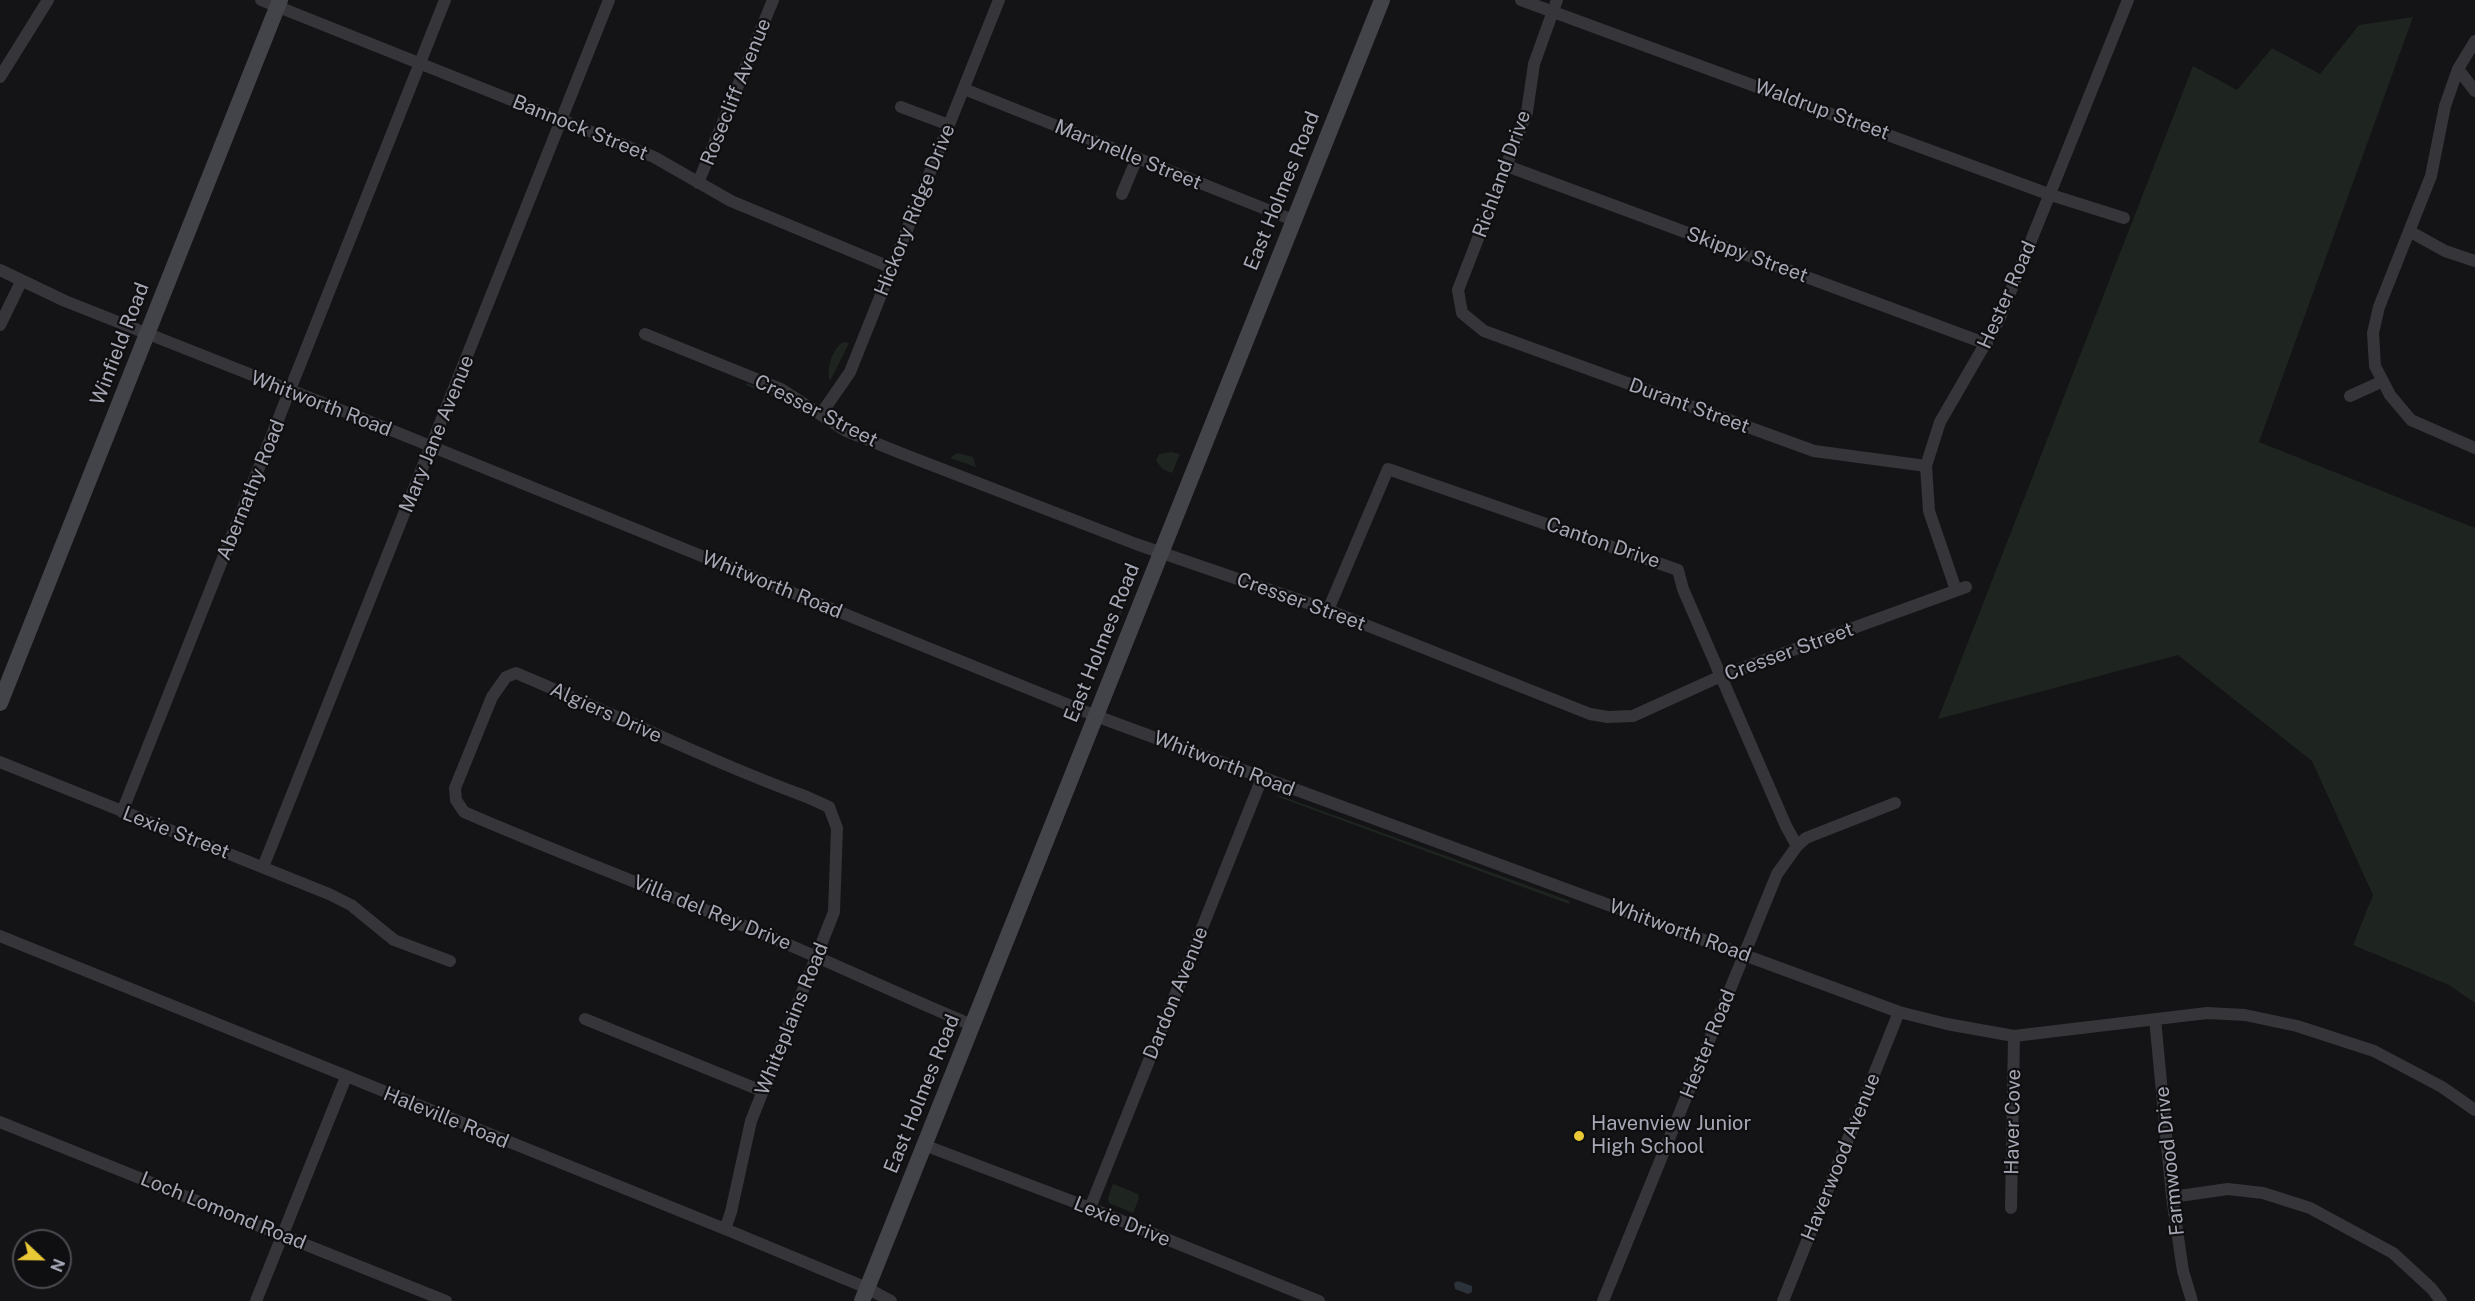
<!DOCTYPE html>
<html>
<head>
<meta charset="utf-8">
<style>
	body { margin:0 }
	#map { position:relative; width:2475px; height:1301px; overflow:hidden; background:#141315; font-family:"Public Sans",sans-serif }
	canvas { display:block }
	.north { position:absolute; left:12px; top:1229px; width:60px; height:60px; box-sizing:border-box; background:#0f0e10; border:2px solid #4b4c52; border-radius:50%; rotate:112deg; font-size:16px; font-weight:700; line-height:24px; text-align:center; color:#a6a8b5 }
	.north::after { content:''; display:block; margin:auto; width:21px; height:27px; background:#eac936; clip-path:polygon(50% 0,100% 100%,50% 72%,0 100%) }
</style>
</head>
<body>
<div id="map">
<canvas width="2475" height="1301"></canvas>
<div class="north">N</div>
</div>
<script>
const ctx = document.querySelector('canvas').getContext('2d');
ctx.lineJoin = 'round';
function paint(path, color) {
  ctx.fillStyle = color;
  ctx.fill(path, 'evenodd');
}
function trace(path, color, width, dash) {
  ctx.strokeStyle = color;
  ctx.lineWidth = width;
  ctx.lineCap = dash ? 'butt' : 'round';
  ctx.setLineDash(dash || []);
  ctx.stroke(path);
}
function label(font, color, halo, rows, align = 'center') {
  ctx.font = font + ' "Public Sans",sans-serif';
  ctx.lineWidth = 4.5;
  ctx.setLineDash([]);
  ctx.textBaseline = 'middle';
  ctx.strokeStyle = halo;
  ctx.fillStyle = color;
  for (const [text, x, y, turn = 0] of rows) {
    ctx.save();
    ctx.translate(x, y);
    ctx.rotate((+turn || 0) * Math.PI / 180);
    ctx.textAlign = isNaN(turn) ? turn : align;
    if (halo) ctx.strokeText(text, 0, 0);
    ctx.fillText(text, 0, 0);
    ctx.restore();
  }
}
paint(new Path2D(`
	M2413 17 2259 442 2475 528V1003L2449 985 2353 945 2373 895 2312 761 2178 655 1938 719 2193 66 2237 90 2272 48 2320 74 2359 25Z
	M843 342 849 343 830 381C826 369 832 349 843 342Z
	M747 383 788 401 805 412 804 414 779 399 746 385Z
	M1171 452 1180 454 1172 473 1162 469 1156 460 1159 454Z
	M957 453 973 457 976 467 950 458Z
	M1138 565 1137 575 1104 656 1102 655Z
	M1273 795 1284 797 1570 901 1569 904Z
	M1113 1184 1138 1194 1139 1199 1133 1213 1109 1203 1108 1198Z`), '#1e2520');
paint(new Path2D(`
	M1458 1281 1472 1286V1292L1468 1294 1455 1289 1454 1283Z`), '#2c323a');
trace(new Path2D(`
	M261 0 654 157 731 201 892 268
	M1521 0 2051 195 2124 218
	M1557 0 1534 64 1527 112 1458 290 1462 313 1484 331 1814 451 1926 466
	M2475 41 2458 69 2445 106 2431 176 2379 307 2373 333 2375 366 2390 395 2411 420 2475 448
	M2458 69 2475 91
	M0 77 48 0
	M964 89 1293 220
	M901 107 949 125
	M1507 166 1987 344
	M698 183 773 0
	M1122 194 1137 158
	M2409 231 2445 251 2475 261
	M0 270 65 301 386 428 1096 716 1899 1012 1947 1024 2014 1036 2207 1013 2245 1015 2297 1026 2374 1051 2442 1087 2475 1110
	M0 325 21 282
	M645 334 781 389 846 431 903 454 1136 544 1328 610 1590 714 1608 717 1633 716 1721 676 1966 587
	M2350 396 2383 381
	M821 414 850 372 999 0
	M1956 590 1929 511 1926 466 1940 422 1999 320 2128 0
	M1328 610 1388 469 1678 570 1683 589 1786 826 1797 846
	M0 762 329 894 351 905 394 940 450 961
	M122 812 445 0
	M263 867 609 0
	M0 936 725 1229 867 1288 891 1301
	M585 1019 762 1091
	M2155 1019 2172 1197 2183 1271 2192 1301
	M0 1122 446 1301
	M924 1145 1090 1208 1319 1301
	M2172 1197 2228 1189 2263 1193 2310 1208 2393 1253 2432 1289 2441 1301
	M1090 1208 1262 778
	M2011 1208 2014 1036
	M725 1229 731 1212 751 1121 834 912 837 828 829 807 807 797C710 761 618 716 523 676L516 673 506 677 492 697 455 788 456 800 464 812C556 852 650 887 742 925 820 957 895 993 972 1025
	M256 1301 346 1077
	M1603 1301 1777 874 1797 846 1806 838 1895 803
	M1783 1301 1899 1012`), '#35353a', 12);
trace(new Path2D(`
	M0 703 280 0
	M862 1301 1382 0`), '#43434a', 16);
for (const [x, y, r, color] of [
	[1579,1136,6,"#eac936"]
]) {
  const dot = new Path2D();
  dot.arc(x, y, r, 0, 2 * Math.PI);
  ctx.fillStyle = color;
  ctx.fill(dot);
  trace(dot, '#0f0e10', 2);
}
label('20px', '#a6a8b5', '#0f0e10', [
	["Rosecliff Avenue",736,92,-68],
	["Waldrup Street",1822,110,20],
	["Bannock Street",580,128,22],
	["Marynelle Street",1128,155,22],
	["Richland Drive",1502,174,-70],
	["East Holmes Road",1282,191,-68],
	["Hickory Ridge Drive",915,210,-68],
	["Skippy Street",1747,255,20],
	["Hester Road",2007,295,-66],
	["Winfield Road",120,344,-69],
	["Whitworth Road",321,404,21],
	["Durant Street",1689,406,20],
	["Cresser Street",816,411,27],
	["Mary Jane Avenue",437,434,-68],
	["Abernathy Road",251,490,-68],
	["Canton Drive",1603,543,19],
	["Whitworth Road",772,585,22],
	["Cresser Street",1301,602,20],
	["East Holmes Road",1102,643,-68],
	["Cresser Street",1789,652,-20],
	["Algiers Drive",606,713,24],
	["Whitworth Road",1224,764,21],
	["Lexie Street",176,833,21],
	["Villa del Rey Drive",712,913,22],
	["Whitworth Road",1680,931,20],
	["Dardon Avenue",1176,993,-68],
	["Whiteplains Road",792,1019,-68],
	["Hester Road",1708,1044,-68],
	["East Holmes Road",922,1094,-68],
	["Haleville Road",446,1118,22],
	["Haver Cove",2013,1122,-89],
	["Haverwood Avenue",1841,1157,-68],
	["Farmwood Drive",2170,1161,-96],
	["Loch Lomond Road",223,1211,22],
	["Lexie Drive",1122,1222,22]
]);
label('20px', '#a6a8b5', '#0f0e10', [
	["Havenview Junior",1591,1124],
	["High School",1591,1147]
], 'left');
</script>
</body>
</html>
